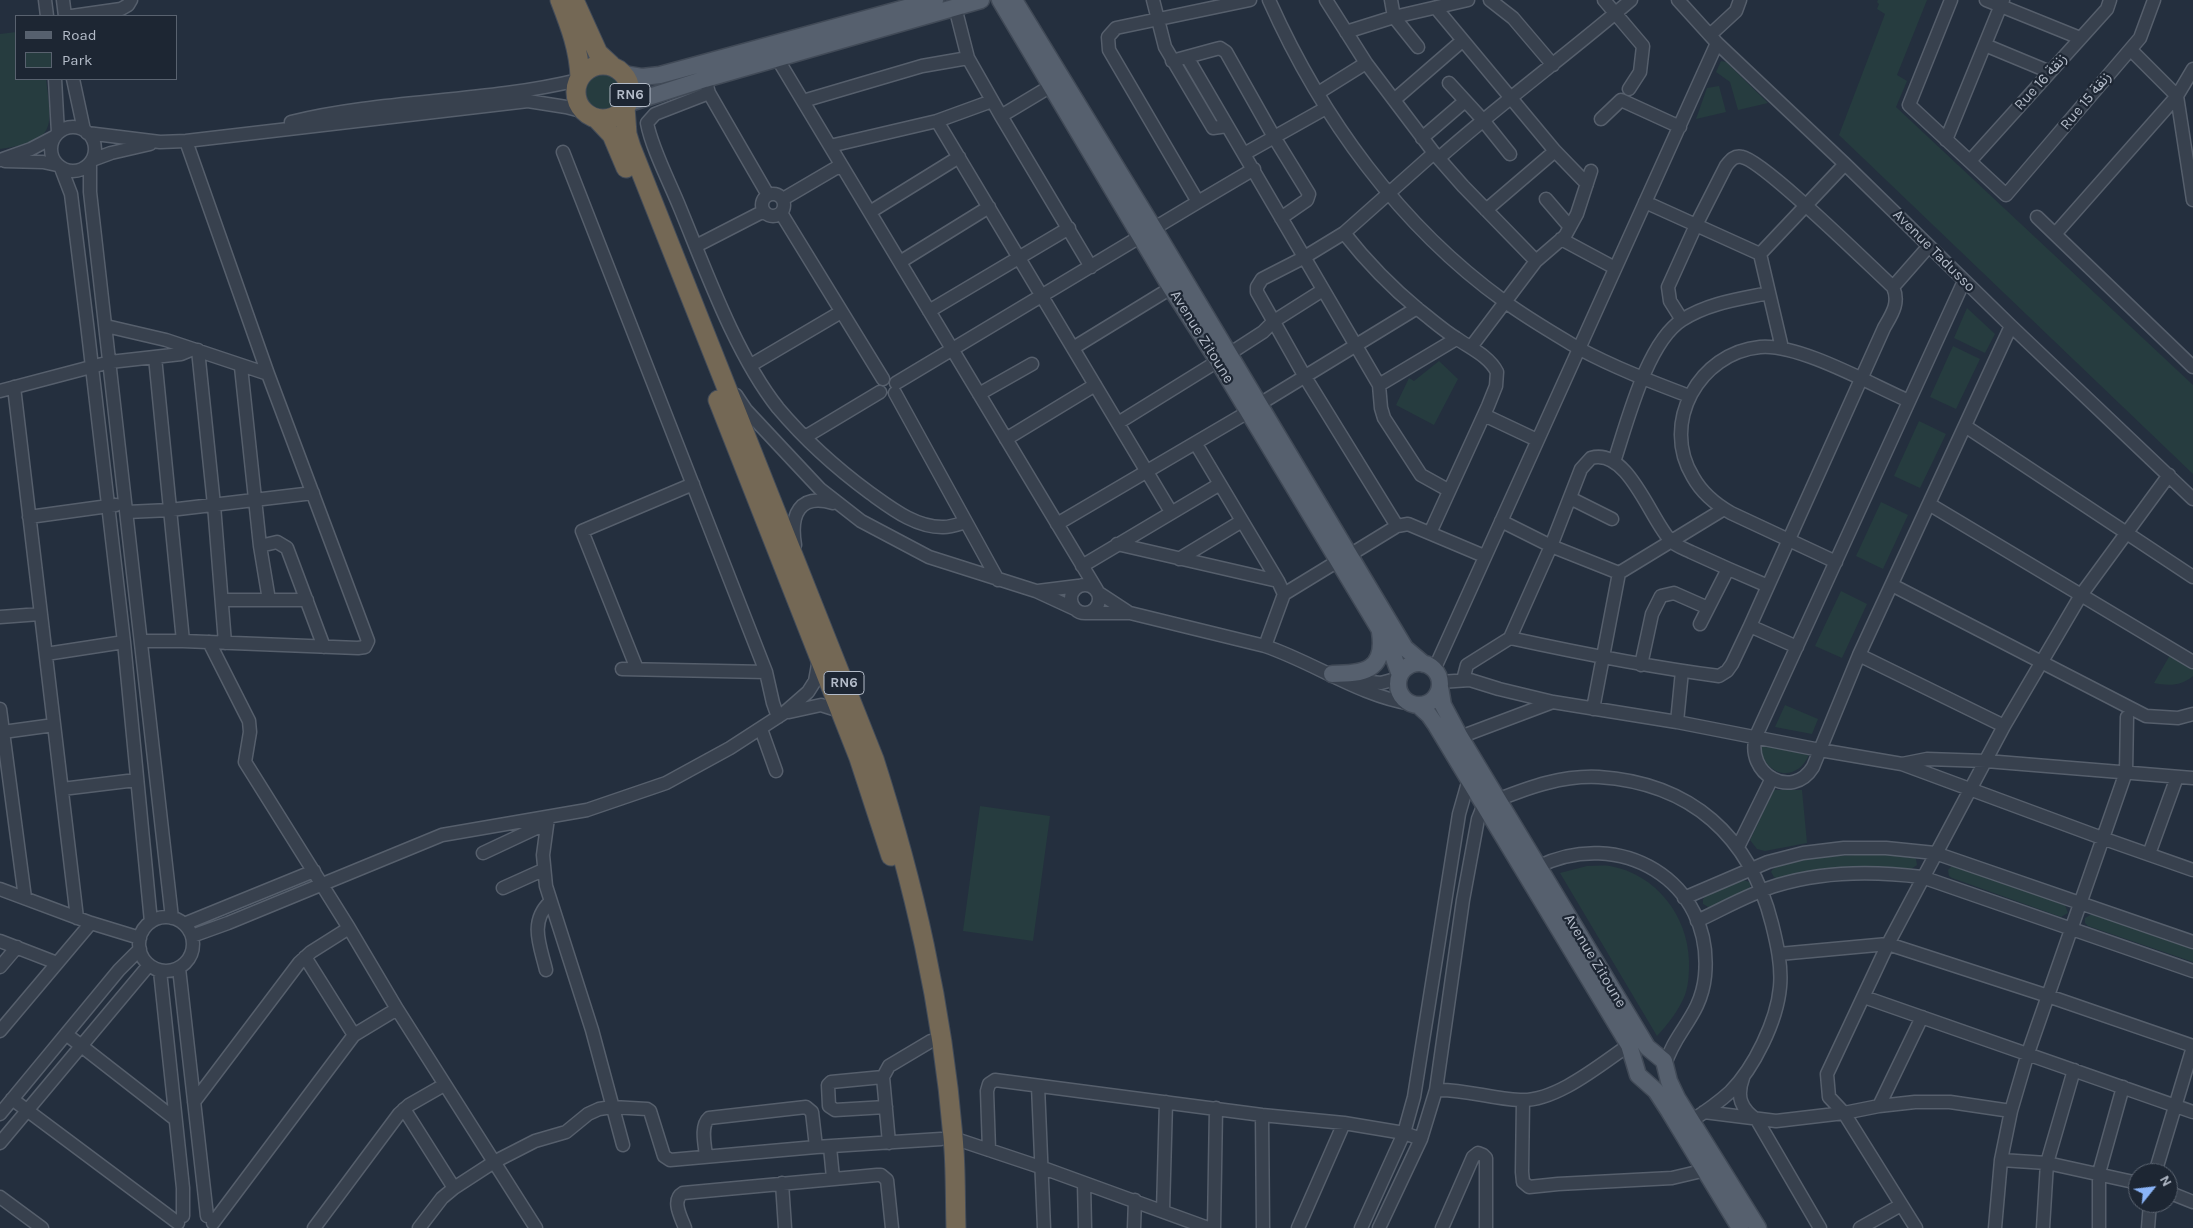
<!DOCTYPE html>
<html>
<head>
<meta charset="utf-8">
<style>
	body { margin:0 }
	#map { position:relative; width:2193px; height:1228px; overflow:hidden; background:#242f3e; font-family:Karla,sans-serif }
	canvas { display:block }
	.legend { position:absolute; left:15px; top:15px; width:162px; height:65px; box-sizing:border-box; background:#1d2633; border:1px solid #59626f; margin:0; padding:6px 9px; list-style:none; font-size:15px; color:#b4bcc9 }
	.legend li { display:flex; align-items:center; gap:10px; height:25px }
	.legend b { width:25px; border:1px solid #59626f }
	.north { position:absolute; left:2128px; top:1163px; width:50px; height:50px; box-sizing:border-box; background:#1d2633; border:1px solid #59626f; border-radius:50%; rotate:61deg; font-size:14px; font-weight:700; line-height:20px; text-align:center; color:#b4bcc9 }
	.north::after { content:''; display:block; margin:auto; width:18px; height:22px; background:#8ab4f8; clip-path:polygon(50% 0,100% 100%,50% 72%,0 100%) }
</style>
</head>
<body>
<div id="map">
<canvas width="2193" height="1228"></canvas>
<ul class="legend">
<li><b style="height:6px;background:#56606e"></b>Road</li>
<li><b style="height:14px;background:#263c3f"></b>Park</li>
</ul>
<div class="north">N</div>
</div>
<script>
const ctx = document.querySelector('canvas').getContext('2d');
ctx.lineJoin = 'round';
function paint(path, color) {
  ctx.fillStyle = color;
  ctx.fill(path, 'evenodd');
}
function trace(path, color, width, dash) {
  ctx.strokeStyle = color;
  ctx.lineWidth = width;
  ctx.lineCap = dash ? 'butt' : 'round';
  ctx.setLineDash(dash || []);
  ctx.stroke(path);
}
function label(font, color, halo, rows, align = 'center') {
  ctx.font = font + ' Karla,"Noto Sans Arabic",sans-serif';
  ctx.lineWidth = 4.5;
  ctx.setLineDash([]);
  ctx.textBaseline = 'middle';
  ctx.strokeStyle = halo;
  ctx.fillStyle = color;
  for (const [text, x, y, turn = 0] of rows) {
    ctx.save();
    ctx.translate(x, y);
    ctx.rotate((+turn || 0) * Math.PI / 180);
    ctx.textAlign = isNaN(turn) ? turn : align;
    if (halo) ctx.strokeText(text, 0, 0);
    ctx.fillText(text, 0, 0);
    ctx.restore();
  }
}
paint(new Path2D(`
	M1878 0H1927L1897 75 1907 81 1896 107 2193 385V474L1839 135 1885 14 1877 9 1879 4 1877 2Z
	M16 32V79H46C52 128 57 141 0 149V34Z
	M1721 61 1726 62 1768 103 1738 110 1730 82 1716 72Z
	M584 90a21 21 0 1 1 42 0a21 21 0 1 1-42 0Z
	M1719 86 1726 112 1696 119 1707 88Z
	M1967 308 1995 334 1985 353 1954 338Z
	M1953 346 1980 359 1956 409 1930 397Z
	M1439 361 1458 379 1434 425 1396 405 1409 378 1414 381Z
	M1919 421 1946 434 1920 488 1894 476Z
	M1881 502 1908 515 1883 569 1856 556Z
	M1841 591 1867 604 1842 658 1815 646Z
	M2170 655 2193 668V676C2182 686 2168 686 2154 683Z
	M1785 705 1818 719 1812 734 1775 727Z
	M1760 745 1805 753 1809 755C1796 784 1763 776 1760 745Z
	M1774 790H1802L1807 843 1765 851 1757 849 1750 840Z
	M980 806 1050 816 1033 941 963 931Z
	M1888 854 1913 857 1916 859 1917 865 1911 869C1866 864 1822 870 1777 879L1774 877 1771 872C1778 856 1870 854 1888 854Z
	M1587 866C1595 866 1603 865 1610 866 1656 874 1688 916 1689 961 1689 972 1689 984 1685 995 1679 1010 1668 1024 1657 1036L1560 873Z
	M1956 866 2065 905 2068 913 2061 917 1952 878 1949 876 1948 870 1952 866Z
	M1743 880 1750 882V889L1710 908 1703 904V899L1706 896Z
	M2092 914 2193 949V962L2088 926 2085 923V918Z`), '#263c3f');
const minor = new Path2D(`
	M45 0 47 16
	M63 0 65 16
	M1153 0 1165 47 1213 128 1227 126
	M1269 0C1321 117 1400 226 1504 301 1527 318 1553 333 1578 348 1613 367 1652 382 1689 396
	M1326 0 1366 63 1434 153 1463 186 1536 261
	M1391 0 1394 17 1418 47
	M1490 0 1513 18 1553 65
	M1604 0 1643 46 1640 72 1629 89
	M1678 0 1717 43 1845 164 2011 326 2193 499
	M1951 0 1909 105 2006 195 2140 38 2154 0
	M1986 0 2080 38
	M955 7 968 58 1001 116 1091 267
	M1436 8 1555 151 1587 184
	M72 16 121 9 128 5 131 0
	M1346 32 1394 17 1468 0
	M1710 35 1736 11 1740 0
	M1985 45 2050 72
	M2131 50 2177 96 2193 200
	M1187 57 1379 385 1381 408 1384 418 1421 475 1448 490
	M777 58 1097 590
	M1172 61 1216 49 1220 48 1226 52 1274 137 1309 194 1307 200 1281 218
	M55 79 58 133
	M73 79 84 130
	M1449 83 1482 119 1510 154
	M707 86 709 93 768 195
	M709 93 655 114 647 123C652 149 670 183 680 208 706 271 736 355 778 408 805 440 836 468 870 493 891 508 916 528 944 527 951 527 959 524 966 522
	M1318 93 1366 63
	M1394 100 1462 41
	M803 101 922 66 968 58
	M1001 116 1051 86
	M1601 119 1621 100 1680 127
	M937 121 1171 512
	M291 122C385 99 484 103 578 80
	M51 149a22 22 0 1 1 44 0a22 22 0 1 1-44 0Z
	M87 133 160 142 186 141 528 101 566 107 585 112
	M1422 138 1465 101
	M1946 140 2003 0
	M830 146 937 121 992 101
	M563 152 766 672 773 703 778 717
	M1434 153 1344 233 1303 258 1262 279 1257 287V292L1305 377 1397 526 1408 524 1484 556
	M1244 154 1326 108
	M1439 158C1501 103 1568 54 1631 0
	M0 160 31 149 54 137
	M92 160 111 153 150 144
	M5 161 43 162 57 165
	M1970 161 2107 9 2110 0
	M90 163V192L172 918
	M61 168 71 194 87 324 124 642 151 922
	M762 205a11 11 0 1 1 22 0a11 11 0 1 1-22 0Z
	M783 199 841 165
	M1546 199 1570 227
	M1198 202 1254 169
	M1645 202 1760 254
	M1486 210 1555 151
	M870 212 959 157
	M781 213 883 379
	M2037 217 2193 367
	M1344 233C1366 261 1391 287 1419 310 1431 319 1443 330 1456 338 1470 348 1489 356 1497 372L1496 386 1488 406 1430 533
	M2056 233 2177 96 2193 69
	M1561 239 1615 268
	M696 246 764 211
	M1760 254 1845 164
	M1760 254 1782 348
	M900 262 989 207
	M1964 281 1756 736C1745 774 1792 801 1813 767L1859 655 2011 326
	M1893 287 1929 246
	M929 311 1069 228
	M106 326 166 340 268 374
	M1471 347 1536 261 1565 236 1577 214 1591 171
	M1073 348 1171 288
	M198 350 214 505 225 643
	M1229 354 1263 332 1274 321 1323 290
	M155 357 183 641
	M751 365 841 312
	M241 367 260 546 269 600
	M896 383 1198 202 1109 50 1108 37 1116 28 1250 0
	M1379 385 1456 339
	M14 387 77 918
	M0 391 110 362 181 354 193 349
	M895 393 998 580
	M979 394 1032 364
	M736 395 746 410 820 489 861 521 929 557 1036 591 1075 609
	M1258 405 1417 308
	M1484 415 1537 440
	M1118 423 1218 361
	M1965 426 2193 577
	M805 437 880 392
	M1006 439 1095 385
	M1196 444 1278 581
	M1614 462C1627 423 1647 342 1682 320 1708 303 1740 299 1769 293
	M1570 498 1612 519
	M1929 504 2193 662
	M127 512 170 510 313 493
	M29 517 116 505
	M1501 521 1551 546 1619 573
	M1057 524 1248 412
	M1117 544 1278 581 1284 594
	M795 545C790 515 799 493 833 503
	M260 546 277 542 287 548 324 647
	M1348 556 1397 526
	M1179 559 1242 521
	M1836 562 1731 513C1715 504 1702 493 1693 477 1660 423 1699 353 1760 347 1798 343 1872 385 1909 401
	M1082 566 1220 484
	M1071 599a14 14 0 1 1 28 0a14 14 0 1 1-28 0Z
	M1892 585 2146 716 2178 718 2193 714
	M1038 591 1078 586
	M1099 593 1128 612
	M222 600H307
	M1089 613H1130L1265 646C1315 663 1360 696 1412 704
	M0 617 40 614
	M1700 624 1728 569
	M1750 626 1797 647
	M1510 638C1579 653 1649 667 1719 676L1727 671 1732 664 1750 626 1884 328C1892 314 1900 303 1893 287 1869 265 1764 161 1742 157 1734 155 1730 161 1726 166L1696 225 1668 287 1670 301 1682 320
	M141 641H183L358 648 365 647 368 641 268 374 186 141
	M209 642 249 721 250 732 245 762 349 928 397 1009 536 1228
	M1265 646 1284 594 1338 561
	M46 654 124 642
	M1859 655 2004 726
	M1641 665 1652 614 1661 596 1674 593 1708 608
	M622 669 766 672
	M637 669 582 531 693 484
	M1434 670 1717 43
	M1351 680 1381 683 1399 678
	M1463 680 1467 665 1510 638 1551 546 1581 469 1591 458C1628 447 1651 521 1671 541 1676 546 1685 549 1691 552 1717 564 1742 575 1768 586
	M1440 682 1470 680 1499 689 1553 702 1677 722 1820 750 1902 764 2102 838 2193 870
	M0 709 25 898
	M1593 709 1619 573 1724 509
	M789 712 821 705 840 711
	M1677 722 1682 671
	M761 729 776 771
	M3 732 54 725
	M1460 737 1553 702
	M1902 764 1927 759 1986 761 2193 778
	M62 789 136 780
	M1497 800C1530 787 1563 775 1599 777 1691 783 1750 836 1772 924 1777 944 1782 966 1780 987 1777 1021 1754 1068 1730 1092 1718 1103 1705 1112 1691 1121
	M548 818 543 855 546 886 592 1030 623 1145
	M1738 847 1772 778
	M483 853 547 823
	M2149 854 2177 777
	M1537 867C1619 826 1714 880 1705 976 1701 1016 1675 1031 1665 1065
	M503 888 543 870
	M0 889 91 923 140 938
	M1684 898 1768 862 1803 853 1844 848H1886L1935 853 2193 942
	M139 944a27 27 0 1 1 54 0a27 27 0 1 1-54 0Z
	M1697 921C1723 909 1750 893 1778 885 1824 871 1875 871 1922 877L2193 971
	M184 924 314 871
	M192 936 228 923 442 835 587 810 666 783 730 748 784 713 808 692 815 681 819 659
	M0 941 57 963
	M1779 954 1888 944 2048 996 2193 1046
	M305 957 354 1035
	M0 967 17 947
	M179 968 207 1216
	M546 970C540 945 529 922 550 902
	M160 971 183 1188V1216
	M1864 997 2193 1112
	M0 1031 91 923
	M66 1034 175 1119
	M883 1077 831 1082 828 1085 829 1106 835 1110 886 1107
	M1743 1078C1736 1097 1741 1109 1757 1120L1820 1228
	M1038 1086 1044 1228
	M1436 1090C1465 1089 1491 1099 1520 1100 1556 1102 1601 1064 1629 1045
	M12 1099 178 1223
	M1523 1100 1522 1172 1523 1182 1529 1187 1558 1184 1672 1178 1706 1170
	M194 1102 299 963 311 952 349 928
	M1879 1106 1922 1017
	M404 1109 454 1188
	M1704 1112 1776 1121 1844 1113 1879 1106 1915 1102H1950L2011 1111
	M0 1114 119 970 140 949
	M1262 1115 1263 1228
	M953 1138 1043 1168 1208 1228
	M0 1143 149 965
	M889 1143 883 1077 889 1066 931 1041
	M830 1147 833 1178
	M989 1150 987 1091 989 1084 995 1080 1262 1115 1344 1123 1404 1133 1421 1139
	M706 1156C705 1145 700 1126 709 1118L806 1107 812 1112 816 1147
	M2001 1160 2047 1163 2138 1183
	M2155 1173 2193 1047
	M782 1183 785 1228
	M1084 1183 1085 1228
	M2168 1192 2193 1202
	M0 1197 42 1228
	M1163 1211 1166 1102
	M213 1223 354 1035 397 1009
	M314 1228 399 1114 409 1105 444 1085
	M419 1228 442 1198 454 1188 494 1162 535 1141 566 1132 588 1114 599 1109 612 1107 647 1109 650 1111 664 1156 670 1160 816 1147 941 1139
	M685 1228C681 1217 671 1200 683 1193L877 1175H881L887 1180 892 1228
	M1134 1228 1135 1200
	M1214 1228 1216 1108
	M1298 1228 1344 1123
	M1361 1228 1404 1133 1414 1097 1459 814 1469 779
	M1379 1228 1421 1139 1436 1090 1463 900 1478 819 1484 804
	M1442 1228 1473 1157 1478 1153 1483 1155 1486 1158V1228
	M1860 1228 1901 1205
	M1916 1228 1844 1113 1829 1097 1827 1074 1888 944 2004 726 2081 595 2169 475
	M1995 1228 2001 1160 2011 1111 2028 1053 2126 772 2127 717
	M2043 1228 2047 1163 2074 1070
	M2099 1228V1173L2123 1087
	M2148 1228 2150 1203`);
const major = new Path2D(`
	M1000 0 1171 288 1218 361 1380 630 1394 658 1400 675
	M1014 0 1154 229 1405 648 1424 664
	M624 74 642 77 660 75 935 0
	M627 104 705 79 981 0
	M1398 684a21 21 0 1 1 42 0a21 21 0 1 1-42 0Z
	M1332 674C1363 674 1386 671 1380 632
	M1440 687 1443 705 1460 737 1641 1037 1647 1047 1664 1061 1669 1081 1677 1098 1758 1228
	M1418 705 1429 715 1436 725 1629 1045 1638 1075 1656 1091 1669 1111 1740 1228`);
const highway = new Path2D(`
	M560 0C570 26 579 49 580 77
	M574 0 598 53 611 65
	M576 92a27 27 0 1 1 54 0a27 27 0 1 1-54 0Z
	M625 107 627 134 631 147 874 759C914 884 942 1005 953 1137 956 1167 955 1198 956 1228
	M596 118 612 135 626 168
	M718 400 859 758 891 856`);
trace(minor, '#565f6c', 15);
trace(major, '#414a57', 19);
trace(highway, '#434c59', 21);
trace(minor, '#38414e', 12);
trace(major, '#56606e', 16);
trace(highway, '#746855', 19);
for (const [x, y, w] of [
	[630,95,40],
	[844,683,40]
]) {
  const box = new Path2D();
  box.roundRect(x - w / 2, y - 11.5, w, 23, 4);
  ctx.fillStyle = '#1d2633';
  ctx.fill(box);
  trace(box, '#b4bcc9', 1);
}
label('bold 14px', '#b4bcc9', null, [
	["RN6",630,95],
	["RN6",844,683]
]);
label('15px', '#b4bcc9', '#1d2633', [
	["Rue 16 زنقة",2041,82,-48],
	["Rue 15 زنقة",2086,101,-50],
	["Avenue Tadusso",1934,251,45],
	["Avenue Zitoune",1202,337,58],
	["Avenue Zitoune",1595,961,59]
]);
</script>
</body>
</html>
